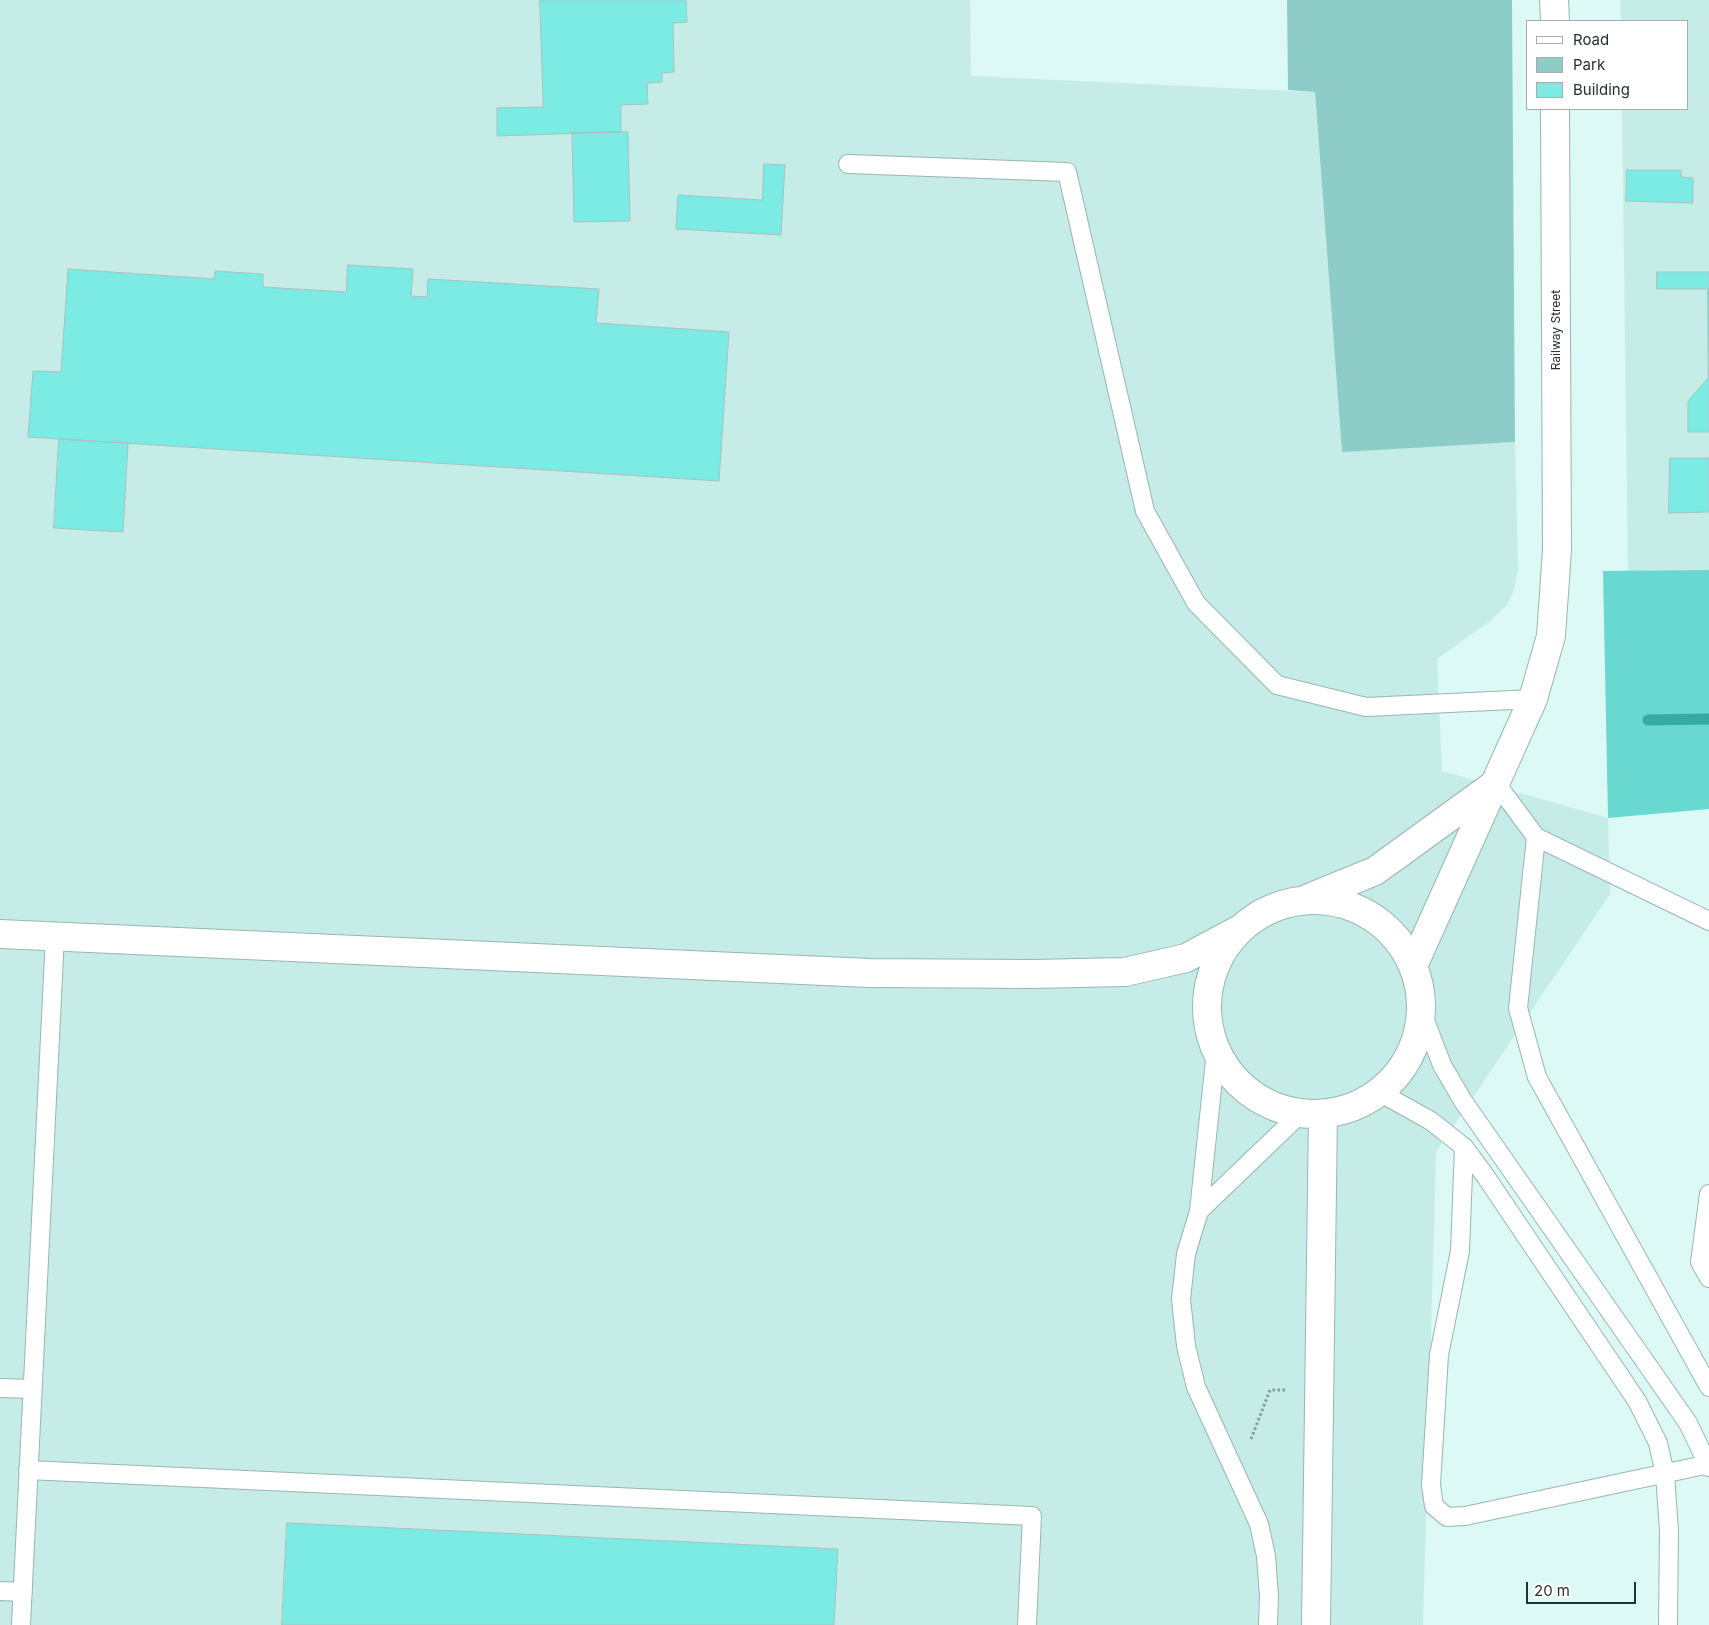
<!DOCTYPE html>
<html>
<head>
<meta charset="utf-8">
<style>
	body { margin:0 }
	#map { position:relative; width:1709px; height:1625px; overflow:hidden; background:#dcf9f6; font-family:Inter,sans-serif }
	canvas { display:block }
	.legend { position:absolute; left:1526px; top:20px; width:162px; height:90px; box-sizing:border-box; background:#fff; border:1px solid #a8acac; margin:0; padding:6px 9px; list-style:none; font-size:15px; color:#25302f }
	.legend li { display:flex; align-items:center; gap:10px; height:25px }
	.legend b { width:25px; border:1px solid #a8acac }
	.scale { position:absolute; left:1526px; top:1582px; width:110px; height:22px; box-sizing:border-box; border:2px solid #25302f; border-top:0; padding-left:6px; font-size:15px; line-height:18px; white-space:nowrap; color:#25302f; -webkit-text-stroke:4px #fff; paint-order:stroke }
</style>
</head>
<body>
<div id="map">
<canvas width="1709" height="1625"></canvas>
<ul class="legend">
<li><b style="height:6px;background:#fff"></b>Road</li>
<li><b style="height:14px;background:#8dccc7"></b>Park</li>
<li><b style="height:14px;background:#7cebe3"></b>Building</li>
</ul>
<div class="scale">20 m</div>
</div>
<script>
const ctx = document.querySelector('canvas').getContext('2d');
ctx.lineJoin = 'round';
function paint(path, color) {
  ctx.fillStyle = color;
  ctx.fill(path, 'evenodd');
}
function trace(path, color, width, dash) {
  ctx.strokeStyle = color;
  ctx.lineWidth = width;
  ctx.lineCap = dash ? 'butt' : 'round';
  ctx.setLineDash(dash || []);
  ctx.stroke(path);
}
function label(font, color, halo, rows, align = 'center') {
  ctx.font = font + ' Inter,sans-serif';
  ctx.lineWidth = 5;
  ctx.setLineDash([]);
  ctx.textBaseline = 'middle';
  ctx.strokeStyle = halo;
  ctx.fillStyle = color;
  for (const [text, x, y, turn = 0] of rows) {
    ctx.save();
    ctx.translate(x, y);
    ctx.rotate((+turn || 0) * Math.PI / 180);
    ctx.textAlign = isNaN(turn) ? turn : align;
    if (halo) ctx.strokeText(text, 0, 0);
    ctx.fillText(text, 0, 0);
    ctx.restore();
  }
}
paint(new Path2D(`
	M0 0H970L971 76 1315 92 1342 451 1515 442 1518 571 1514 590 1507 605 1490 621 1437 659 1442 771 1608 818 1610 894 1436 1152 1423 1625H0Z
	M1620 0H1709V570L1628 571 1622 109H1688V21H1621Z`), '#c6ece8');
paint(new Path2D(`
	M1287 0H1512L1515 442 1342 452 1315 92 1288 90Z`), '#8dccc7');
paint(new Path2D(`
	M1709 570V809L1608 818 1603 571Z`), '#69d8d0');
trace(new Path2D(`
	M1648 720 1709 719`), '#35aba4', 11);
const building = new Path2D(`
	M540 0H686L687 22 673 23 674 72 662 73V82L647 83 648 104 621 105V132L497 136V108L543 107Z
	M628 132 630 221 574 222 572 133Z
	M764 164 785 165 781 235 676 229 678 195 762 200Z
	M1627 170H1681V177L1693 178V203L1626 201Z
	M348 265 413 269 411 296 427 297 428 279 599 289 596 323 729 332 719 481 28 437 33 371 61 372 68 269 214 279 215 271 263 274V287L346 292Z
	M1657 272H1709V289H1657Z
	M1708 290H1709V432H1688V401L1708 378Z
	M59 439 128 443 123 532 54 528Z
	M1670 458H1709V512L1669 513Z
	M287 1523 838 1549 834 1625H282Z`);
paint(building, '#7cebe3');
trace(building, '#a7c3c1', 1);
const lane = new Path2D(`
	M848 164 1067 172 1145 511 1196 603 1277 685 1366 707 1533 699
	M1496 783 1536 837 1709 921
	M1536 837 1518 1008 1537 1077 1709 1387
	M1421 1010 1442 1065 1463 1101 1688 1423 1709 1467
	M1216 1051 1199 1211 1186 1254 1181 1299 1186 1346 1196 1387 1259 1524 1266 1556 1269 1596 1268 1625
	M1379 1092 1431 1121 1464 1147 1486 1177 1637 1401 1658 1443 1665 1474 1669 1531 1668 1625
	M1464 1147 1460 1251 1439 1355 1431 1485 1434 1506 1447 1517 1465 1516 1709 1464
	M1709 1194 1700 1262 1709 1278
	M1199 1211 1301 1113
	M0 1388 32 1389
	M28 1470 1032 1516 1027 1625
	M0 1591 23 1592
	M21 1625 55 936`);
const street = new Path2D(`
	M1554 0 1555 21
	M1309 898 1375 871 1495 784
	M1207 1007a107 107 0 1 1 214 0a107 107 0 1 1-214 0Z
	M0 934 869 973 1032 974 1125 972 1186 958 1240 929
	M1413 966 1533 699 1551 636 1557 550 1555 109
	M1316 1625 1323 1114`);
trace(lane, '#99b5b2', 20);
trace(street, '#99b5b2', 30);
trace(new Path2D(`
	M1251 1439 1270 1390H1286`), '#879c9a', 3, [2.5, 2.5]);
trace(lane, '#fff', 18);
trace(street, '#fff', 28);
label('12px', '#25302f', '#fff', [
	["Railway Street",1556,330,-90]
]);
</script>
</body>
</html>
